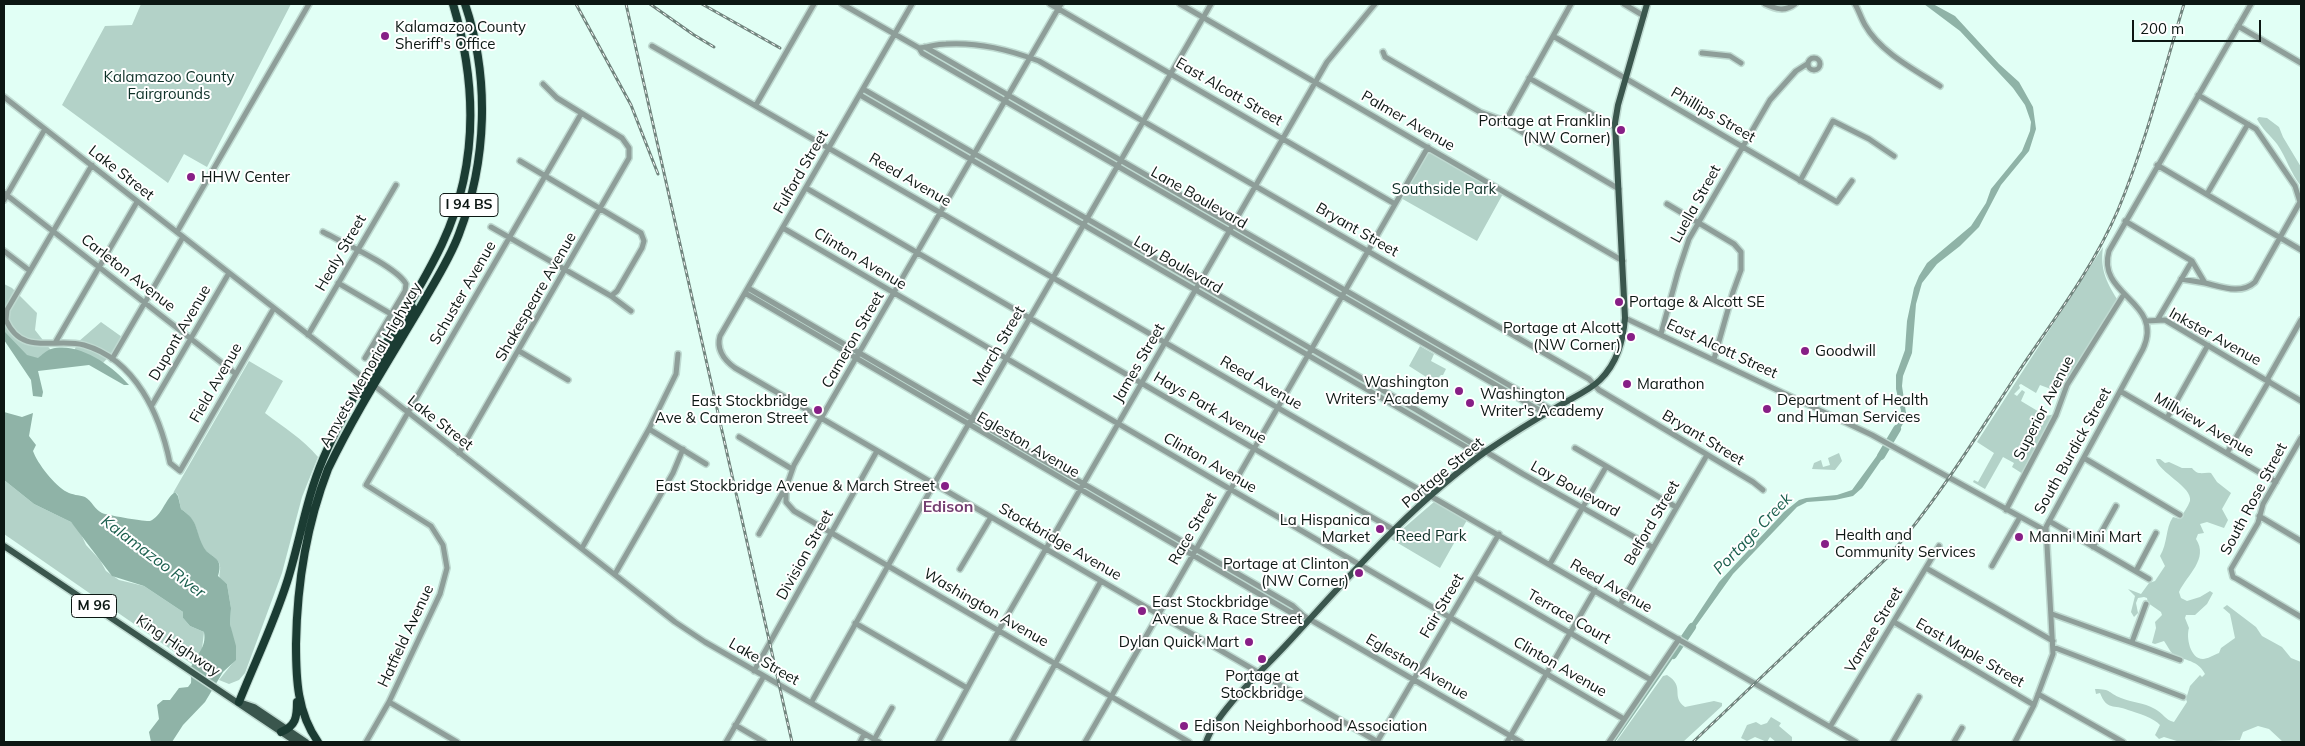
<!DOCTYPE html>
<html>
<head>
<meta charset="utf-8">
<style>
	body { margin:0 }
	#map { position:relative; width:2305px; height:746px; overflow:hidden; background:#e1fff5; font-family:Mulish,sans-serif }
	canvas { display:block }
	.frame { position:absolute; inset:0; border:5px solid #0c1713; pointer-events:none }
	.scale { position:absolute; left:2132px; top:20px; width:129px; height:22px; box-sizing:border-box; border:2px solid #0c1713; border-top:0; padding-left:6px; font-size:15px; line-height:18px; white-space:nowrap; color:#0c1713; -webkit-text-stroke:4px #fff; paint-order:stroke }
</style>
</head>
<body>
<div id="map">
<canvas width="2305" height="746"></canvas>
<div class="frame"></div>
<div class="scale">200 m</div>
</div>
<script>
const ctx = document.querySelector('canvas').getContext('2d');
ctx.lineJoin = 'round';
function paint(path, color) {
  ctx.fillStyle = color;
  ctx.fill(path, 'evenodd');
}
function trace(path, color, width, dash) {
  ctx.strokeStyle = color;
  ctx.lineWidth = width;
  ctx.lineCap = dash ? 'butt' : 'round';
  ctx.setLineDash(dash || []);
  ctx.stroke(path);
}
function label(font, color, halo, rows, align = 'center') {
  ctx.font = font + ' Mulish,sans-serif';
  ctx.lineWidth = 4;
  ctx.setLineDash([]);
  ctx.textBaseline = 'middle';
  ctx.strokeStyle = halo;
  ctx.fillStyle = color;
  for (const [text, x, y, turn = 0] of rows) {
    ctx.save();
    ctx.translate(x, y);
    ctx.rotate((+turn || 0) * Math.PI / 180);
    ctx.textAlign = isNaN(turn) ? turn : align;
    if (halo) ctx.strokeText(text, 0, 0);
    ctx.fillText(text, 0, 0);
    ctx.restore();
  }
}
paint(new Path2D(`
	M141 4H291L207 167 184 154 168 183 62 105 105 26 132 25Z
	M2259 117 2267 118 2279 127 2283 137 2301 167V186C2291 174 2286 157 2277 144 2270 135 2262 129 2257 119Z
	M1428 147 1504 192 1477 241 1399 197Z
	M2103 247C2100 269 2106 281 2117 299L2064 388 2056 391 2040 385 2036 393 2021 384 2019 385 2020 388 2014 394 2017 396 2022 390 2025 392 2021 401 2046 416 2055 414 2023 474 2012 467 2014 463 2003 457 1985 489 1973 482 1974 480 1978 482 1994 453 1977 442Z
	M4 284 12 288 37 313 35 330 50 349 47 361 29 363 4 336Z
	M101 322 122 337 117 348 103 363 74 351 78 342Z
	M1420 346 1434 354 1431 361 1446 369 1443 375H1441L1434 382 1409 366Z
	M249 361 283 381 265 413C283 427 303 439 318 457L302 497 282 573 245 673 239 680 229 684 219 680 235 660 236 656 230 624 231 608 227 584 220 579C218 574 222 569 219 563 215 556 210 555 205 550 194 539 203 524 181 509L178 495 175 492 173 493Z
	M1839 453 1842 461 1835 470 1812 469 1814 463 1821 460 1823 467 1830 465 1828 458Z
	M2156 459H2160L2165 463 2169 462 2182 468H2192C2198 476 2203 472 2211 473L2217 482 2231 493 2222 509 2228 520 2224 528 2207 522 2200 524 2204 533 2198 534 2196 539C2209 559 2187 575 2179 592L2181 598 2187 601 2200 597 2210 591 2213 593 2207 604 2195 615H2186L2185 618 2189 628C2186 637 2190 659 2203 659 2207 659 2214 655 2219 653L2221 648 2235 638 2230 614 2223 608 2227 605 2256 627 2262 636 2282 647 2291 658 2301 662V742H2283L2269 729 2258 726 2243 732 2240 740 2180 742 2164 737 2159 739 2155 735 2160 725C2154 718 2138 713 2128 710 2114 704 2107 711 2100 693L2096 694 2095 689C2112 689 2108 693 2121 698 2132 703 2143 702 2155 709 2163 713 2165 720 2174 722L2187 702 2186 699 2190 686 2200 675 2202 677 2205 674C2197 658 2180 661 2171 652 2169 649 2166 644 2164 641L2155 644 2152 643 2156 628 2155 622 2162 615 2161 612 2148 603 2147 598 2144 597 2138 598 2136 603 2138 613 2134 617 2131 612 2135 596 2128 589 2141 594 2149 583 2155 581 2165 566 2160 556C2168 543 2165 529 2173 517L2180 519C2183 513 2188 507 2190 501 2193 487 2158 472 2156 459Z
	M4 480 34 504 71 522 80 532 86 545 100 560 106 571 119 580 144 586 183 612V618L190 626 204 632 202 649 192 664 4 534Z
	M1434 502 1467 520 1440 568 1391 539Z
	M1667 675C1686 687 1670 696 1685 707L1714 701 1722 703V706L1683 742H1616L1663 676Z
	M1771 717 1781 723 1779 726 1792 737V742H1776L1770 737 1767 742 1755 737 1747 741 1741 738 1747 725 1756 722 1761 725 1767 723Z`), '#b3d2c8');
paint(new Path2D(`
	M1924 4H1933L1955 16 1999 64 2019 82 2033 107 2036 129 2029 151 2001 185 1979 227 1960 246 1937 264 1922 283 1916 304 1912 353 1903 376 1902 386 1906 413 1904 422 1894 439 1890 437 1899 421 1901 411 1896 389V375L1905 350 1907 321 1914 288 1919 276 1927 263 1971 226 1986 203 1991 189 2022 151 2030 131 2031 122 2025 105 2013 88 1960 31Z
	M4 331 27 355 38 358C42 355 47 350 51 349 78 341 113 366 129 385H124L89 365 38 371 43 392 42 397 33 396 31 380 4 340Z
	M4 412 22 417 33 413 29 436 36 445 33 451C37 463 55 486 67 492 72 495 79 495 85 497 92 501 95 510 102 513 107 515 146 522 150 521 162 516 165 499 175 492L178 496 181 509C199 521 195 530 203 546 208 558 225 555 218 576L227 584 231 608 230 624 236 646V660L223 672 205 702 183 725 172 742H151L149 732 159 719 157 705 163 700H170L179 688 188 687 191 683C192 677 189 673 191 667 196 654 207 648 204 632L190 626 183 618V612L144 586 112 576 71 522 34 504 4 480Z
	M1884 446 1889 449 1862 488 1853 496 1835 500 1807 502 1797 507 1733 574 1688 637 1684 635 1719 582 1784 512 1799 500 1806 498 1837 495 1852 490Z
	M1676 646 1680 648 1615 742H1611Z`), '#8fb3a7');
trace(new Path2D(`
	M1881 456 1897 429
	M1673 655 1692 627`), '#8fb3a7', 8);
const minor = new Path2D(`
	M842 4 919 48 922 53 1546 414
	M912 4 720 336C716 350 724 360 735 368L1378 742
	M1050 4 1395 204
	M1180 4 1623 261
	M1571 4 1505 122 1619 189
	M1624 4 1644 16
	M1765 4C1776 9 1785 12 1795 4
	M1855 4C1859 11 1861 18 1865 25 1880 52 1915 70 1940 86
	M2238 26 2301 63
	M1553 36 1837 202 1852 181
	M652 46 1856 742
	M925 47 1552 410
	M919 48C928 47 937 44 946 44 979 42 1009 50 1039 61L1589 379 1599 390 1753 482 1763 490
	M1383 52 1385 57 1480 112 1505 121
	M1702 53 1730 56 1741 63
	M1808 64a6 6 0 1 1 12 0a6 6 0 1 1-12 0Z
	M1529 78 1615 127
	M863 89 1415 409 1523 474 1652 547
	M860 95 1473 451 1485 452
	M4 97 365 379
	M756 105 814 4
	M520 161 641 233 644 241 642 248 617 291 611 296
	M92 165 7 310 6 320C22 357 55 337 84 345 136 360 160 415 170 463L180 471 274 308
	M2157 165 2301 250
	M1800 181 1833 121 1869 139 1894 156
	M806 188 1394 530
	M4 193 236 374
	M2207 194 2248 124
	M4 200 45 129
	M1667 204 1734 244 1741 252V270L1733 292 1714 359
	M2125 221 2192 261
	M491 227 611 296 631 311
	M783 228 1624 719
	M177 232 309 4
	M323 232C342 242 397 267 406 284L405 291 365 358
	M4 251 30 271
	M2192 261 2205 283C2222 287 2241 295 2255 282L2300 202 2295 186 2256 129 2198 95
	M2181 279 2205 283
	M338 283 391 314
	M748 288 1293 606 1304 616 1521 742
	M745 293 1290 612 1300 614
	M1625 318 1872 435 2046 531
	M2158 319 2192 261
	M2146 321 2165 320 2301 401
	M1661 334 1678 272 1689 239 1770 100 1796 71 1807 64
	M308 335 396 185
	M55 343 137 202
	M519 351 568 380
	M112 359 183 237
	M2267 380 2301 320
	M372 384 675 622 705 642 879 742
	M2120 391 2276 482
	M152 405 229 273
	M2167 418 2208 345
	M649 429 706 464
	M739 437 792 469
	M2301 438 2263 504 2258 523 2231 569 2233 577 2237 579 2301 617
	M1575 448 1676 507
	M459 453 629 158V148L622 138 557 98 543 84
	M2227 453 2269 381
	M2084 458 2180 515
	M786 488V502L794 511 1189 742
	M2006 510 2056 415 2067 385 2124 294
	M2259 516 2301 541
	M2049 521 2149 579
	M759 534 787 485 794 465 1061 4
	M2093 547 2116 506
	M582 548 649 429 676 374 678 354
	M1550 564 1606 467
	M1992 566 2020 517
	M1926 568 2053 641
	M960 569 991 517
	M2136 571 2156 533
	M615 574 673 473 683 449
	M1474 577 1651 680
	M1620 605 1707 455
	M2052 614 2180 660
	M1894 622 2034 705
	M855 623 967 688
	M2132 642 2146 604
	M2053 647 2183 697
	M754 671 877 451
	M2038 694 2123 742
	M389 702 457 742
	M811 703 934 484 1211 4
	M735 725 764 742
	M1830 727 1939 546
	M874 740 892 708
	M366 742 389 702 440 594 447 568 443 545 431 526 366 485 581 114
	M726 742 764 676
	M860 742 864 734
	M938 742 999 630 1327 62 1375 4
	M1012 742 1101 581
	M1085 742 1428 147
	M1377 742 1499 534
	M1507 742 1595 590
	M1609 742 1679 639
	M1893 742 1919 697
	M1954 742 1962 728
	M2015 742 2034 705 2053 654 2046 527 2143 349C2165 301 2096 296 2109 251L2251 4`);
const major = new Path2D(`
	M4 546 296 742
	M242 703 254 707 306 742
	M1206 742C1217 711 1262 671 1285 646 1348 578 1409 506 1485 452 1510 435 1536 419 1562 404 1574 397 1590 390 1600 380 1617 363 1623 342 1625 318L1615 123 1618 105 1647 4`);
const highway = new Path2D(`
	M361 394 388 352 412 307
	M239 702C255 662 274 623 287 582 300 541 306 499 323 459 355 383 407 318 442 244 478 167 477 84 453 4
	M281 732C296 726 297 717 297 702
	M318 742C297 712 296 679 296 644 297 583 306 526 328 469 354 415 387 363 418 311 432 286 449 261 459 234 487 161 490 78 465 4`);
trace(minor, '#bfdad1', 8);
trace(major, '#bfdad1', 9);
trace(highway, '#bfdad1', 10);
trace(minor, '#8e9e99', 5);
trace(major, '#3a564d', 6);
trace(highway, '#1b3c33', 8);
const rail = new Path2D(`
	M576 4 631 105 658 174
	M626 4 792 742
	M650 4 694 35 714 47
	M702 4 780 48
	M1693 742 1888 557C1938 500 1977 435 2019 371 2054 319 2093 268 2118 210 2146 143 2163 73 2184 4`);
trace(rail, '#71857e', 3);
trace(rail, '#fff', 1, [4]);
for (const [x, y, r, color] of [
	[385,36,5,"#871f86"],
	[1621,130,5,"#871f86"],
	[191,177,5,"#871f86"],
	[1619,302,5,"#871f86"],
	[1631,337,5,"#871f86"],
	[1805,351,5,"#871f86"],
	[1627,384,5,"#871f86"],
	[1459,391,5,"#871f86"],
	[1470,403,5,"#871f86"],
	[1767,409,5,"#871f86"],
	[818,410,5,"#871f86"],
	[945,486,5,"#871f86"],
	[1380,529,5,"#871f86"],
	[2019,537,5,"#871f86"],
	[1825,544,5,"#871f86"],
	[1359,573,5,"#871f86"],
	[1142,611,5,"#871f86"],
	[1249,642,5,"#871f86"],
	[1262,659,5,"#871f86"],
	[1184,726,5,"#871f86"]
]) {
  const dot = new Path2D();
  dot.arc(x, y, r, 0, 2 * Math.PI);
  ctx.fillStyle = color;
  ctx.fill(dot);
  trace(dot, '#fff', 2);
}
for (const [x, y, w] of [
	[469,205,58],
	[94,606,45]
]) {
  const box = new Path2D();
  box.roundRect(x - w / 2, y - 11.5, w, 23, 4);
  ctx.fillStyle = '#fff';
  ctx.fill(box);
  trace(box, '#0c1713', 1);
}
label('bold 14px', '#0c1713', null, [
	["I 94 BS",469,205],
	["M 96",94,606]
]);
label('15px', '#0c1713', '#fff', [
	["Kalamazoo County",395,27],
	["Sheriff's Office",395,44],
	["Portage at Franklin",1611,121,"right"],
	["(NW Corner)",1611,138,"right"],
	["HHW Center",201,177],
	["Portage & Alcott SE",1629,302],
	["Portage at Alcott",1621,328,"right"],
	["(NW Corner)",1621,345,"right"],
	["Goodwill",1815,351],
	["Washington",1449,382,"right"],
	["Writers' Academy",1449,399,"right"],
	["Marathon",1637,384],
	["Washington",1480,394],
	["Writer's Academy",1480,411],
	["Department of Health",1777,400],
	["and Human Services",1777,417],
	["East Stockbridge",808,401,"right"],
	["Ave & Cameron Street",808,418,"right"],
	["East Stockbridge Avenue & March Street",935,486,"right"],
	["La Hispanica",1370,520,"right"],
	["Market",1370,537,"right"],
	["Health and",1835,535],
	["Community Services",1835,552],
	["Manni Mini Mart",2029,537],
	["Portage at Clinton",1349,564,"right"],
	["(NW Corner)",1349,581,"right"],
	["East Stockbridge",1152,602],
	["Avenue & Race Street",1152,619],
	["Dylan Quick Mart",1239,642,"right"],
	["Portage at",1262,676,"center"],
	["Stockbridge",1262,693,"center"],
	["Edison Neighborhood Association",1194,726]
], 'left');
label('15px', '#0e3128', '#fff', [
	["Kalamazoo County",169,77],
	["Fairgrounds",169,94],
	["Southside Park",1444,189],
	["Reed Park",1431,536]
]);
label('15px', '#0c1713', '#fff', [
	["East Alcott Street",1229,92,30],
	["Phillips Street",1713,115,30],
	["Palmer Avenue",1408,121,30],
	["Fulford Street",801,172,-60],
	["Lake Street",121,173,38],
	["Reed Avenue",910,180,30],
	["Lane Boulevard",1199,198,30],
	["Luella Street",1696,204,-61],
	["Bryant Street",1357,230,30],
	["Healy Street",341,253,-60],
	["Clinton Avenue",860,259,31],
	["Lay Boulevard",1178,265,30],
	["Carleton Avenue",128,273,38],
	["Schuster Avenue",463,293,-60],
	["Shakespeare Avenue",536,297,-60],
	["Dupont Avenue",180,333,-60],
	["Inkster Avenue",2215,337,29],
	["Cameron Street",853,340,-60],
	["March Street",999,346,-60],
	["East Alcott Street",1722,349,25],
	["James Street",1139,363,-60],
	["Amvets Memorial Highway",371,365,-60],
	["Field Avenue",216,383,-60],
	["Reed Avenue",1261,383,30],
	["Hays Park Avenue",1210,408,30],
	["Superior Avenue",2044,408,-63],
	["Lake Street",440,423,38],
	["Millview Avenue",2204,425,30],
	["Bryant Street",1703,438,31],
	["Egleston Avenue",1028,445,30],
	["South Burdick Street",2073,451,-61],
	["Clinton Avenue",1210,463,30],
	["Portage Street",1443,473,-40],
	["Lay Boulevard",1575,489,29],
	["South Rose Street",2254,499,-62],
	["Belford Street",1652,523,-60],
	["Race Street",1193,529,-60],
	["Stockbridge Avenue",1060,542,30],
	["Division Street",805,555,-61],
	["Reed Avenue",1611,586,30],
	["Fair Street",1442,606,-60],
	["Washington Avenue",986,608,30],
	["Terrace Court",1569,617,30],
	["Vanzee Street",1874,630,-59],
	["Hatfield Avenue",406,636,-65],
	["King Highway",178,646,34],
	["East Maple Street",1970,653,30],
	["Lake Street",764,662,30],
	["Egleston Avenue",1417,667,30],
	["Clinton Avenue",1560,667,30]
]);
label('bold 16px', '#744072', '#fff', [
	["Edison",948,507]
]);
label('italic 16px', '#1b5f4e', '#fff', [
	["Portage Creek",1753,534,-46],
	["Kalamazoo River",153,557,37]
]);
</script>
</body>
</html>
